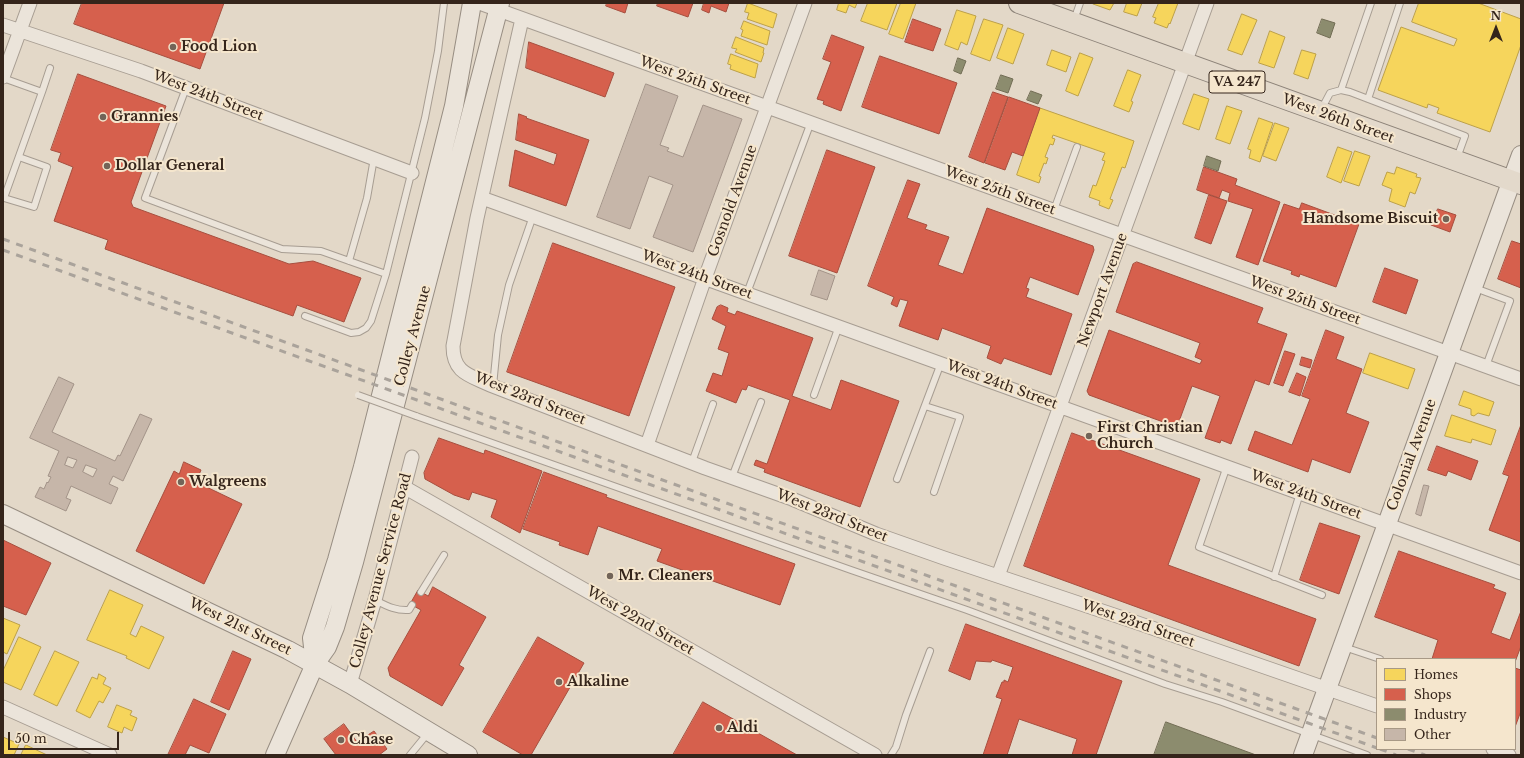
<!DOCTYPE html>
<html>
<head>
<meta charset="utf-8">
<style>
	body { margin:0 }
	#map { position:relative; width:1524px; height:758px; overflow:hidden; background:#e3d8c8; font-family:"Libre Baskerville",serif }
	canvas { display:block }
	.frame { position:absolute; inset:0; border:4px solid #35251b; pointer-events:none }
	.legend { position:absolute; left:1376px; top:658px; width:140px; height:92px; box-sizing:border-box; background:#f5e6cd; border:1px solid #a89986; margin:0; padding:5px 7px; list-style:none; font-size:12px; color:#35251b }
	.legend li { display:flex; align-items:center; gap:8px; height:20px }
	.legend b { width:20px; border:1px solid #a89986 }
	.north { position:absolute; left:1476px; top:8px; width:40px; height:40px; -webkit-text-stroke:3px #f5e6cd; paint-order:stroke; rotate:0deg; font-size:11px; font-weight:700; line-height:16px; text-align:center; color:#35251b }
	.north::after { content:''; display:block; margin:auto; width:14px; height:18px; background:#35251b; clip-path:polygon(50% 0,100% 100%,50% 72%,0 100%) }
	.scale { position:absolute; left:8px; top:732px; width:111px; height:18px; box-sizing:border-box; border:2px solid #35251b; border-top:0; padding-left:5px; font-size:12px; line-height:14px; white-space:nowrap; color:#35251b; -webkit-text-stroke:3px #f5e6cd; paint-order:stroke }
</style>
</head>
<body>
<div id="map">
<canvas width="1524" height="758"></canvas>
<div class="frame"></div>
<ul class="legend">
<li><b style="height:11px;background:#f6d55c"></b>Homes</li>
<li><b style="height:11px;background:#d6604d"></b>Shops</li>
<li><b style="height:11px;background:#8c8c6e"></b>Industry</li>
<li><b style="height:11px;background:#c6b6a9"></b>Other</li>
</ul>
<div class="north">N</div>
<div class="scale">50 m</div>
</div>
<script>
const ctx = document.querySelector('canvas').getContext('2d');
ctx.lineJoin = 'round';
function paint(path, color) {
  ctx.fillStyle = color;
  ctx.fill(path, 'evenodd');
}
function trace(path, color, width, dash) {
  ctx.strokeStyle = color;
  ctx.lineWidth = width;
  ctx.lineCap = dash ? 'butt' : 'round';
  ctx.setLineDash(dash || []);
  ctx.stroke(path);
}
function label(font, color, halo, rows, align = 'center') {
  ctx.font = font + ' "Libre Baskerville",serif';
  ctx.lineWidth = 4;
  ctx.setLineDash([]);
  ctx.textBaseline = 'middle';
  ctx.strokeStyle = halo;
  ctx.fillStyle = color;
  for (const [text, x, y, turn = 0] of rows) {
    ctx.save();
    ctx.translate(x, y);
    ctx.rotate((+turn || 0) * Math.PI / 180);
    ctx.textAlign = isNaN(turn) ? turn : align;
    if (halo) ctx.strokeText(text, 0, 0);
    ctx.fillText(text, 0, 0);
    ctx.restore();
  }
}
const homes = new Path2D(`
	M748 3 777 14 773 28 747 19 749 13 745 12Z
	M839 3H857L855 8 849 5 846 13 837 10Z
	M868 3H897L887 30 861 21Z
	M901 3H916L903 39 889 34Z
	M1093 3H1114L1110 10 1093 4Z
	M1127 3H1142L1137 16 1124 12Z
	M1159 3H1178L1170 24 1169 23 1167 28 1154 23 1156 18 1153 17Z
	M1419 3H1478L1521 19V45L1490 132 1437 113 1439 108 1428 104 1427 108 1378 90 1401 27 1454 46 1457 39 1412 22Z
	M957 10 976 16 967 45 961 42 958 50 945 45Z
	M1242 14 1257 20 1242 55 1228 50Z
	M984 19 1003 25 990 61 971 54Z
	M744 21 770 31 767 45 741 36 743 30 741 29Z
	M1008 28 1024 34 1013 64 997 58Z
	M1270 31 1285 37 1274 68 1259 63Z
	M736 37 764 48 763 53H764L761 62 735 52 737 49 732 48Z
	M1052 50 1071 57 1066 72 1047 65Z
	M1302 50 1316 54 1308 79 1294 74Z
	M1080 53 1093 58 1078 96 1066 91Z
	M731 54 758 64 755 78 730 69 731 65 728 64Z
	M1128 70 1141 75 1131 101 1133 102 1129 112 1114 106Z
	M1194 94 1209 99 1199 130 1183 124Z
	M1227 106 1242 111 1230 144 1216 139Z
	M1040 108 1134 141 1125 168 1122 167 1110 199 1113 200 1109 209 1099 205 1100 201 1089 197 1093 185 1096 186 1105 161 1102 160 1105 153 1053 135 1052 138 1055 139 1053 145 1050 144 1045 157 1048 158 1046 164 1044 163 1039 176 1041 177 1039 183 1017 175Z
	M1259 118 1273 123 1260 162 1249 158 1251 150 1248 149Z
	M1275 123 1289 128 1276 161 1263 156Z
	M1338 147 1352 152 1341 183 1327 177Z
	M1355 151 1370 156 1359 186 1344 181Z
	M1397 167 1417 174 1416 177 1421 178 1415 194 1410 192 1405 207 1389 201 1392 189 1382 185 1387 172 1394 174Z
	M1370 353 1415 369 1408 389 1363 373Z
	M1464 391 1494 402 1489 416 1478 413 1474 416 1471 415V409L1459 405Z
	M1452 415 1496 430 1491 445 1472 439 1471 443 1445 436Z
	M110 590 143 605 130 634 136 637 141 626 164 637 149 669 126 658 127 656 87 640Z
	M3 618 20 625 7 654 3 652Z
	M19 637 41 647 21 690 3 682V671Z
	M55 651 79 662 57 706 34 695Z
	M99 674 106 678 103 684 111 688 103 703 99 701 90 718 76 711 92 677 97 679Z
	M117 705 132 711 130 715 137 718 132 731 124 727 122 733 108 727Z
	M3 737 19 744 14 755H3Z
	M26 745 47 755H21Z`);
paint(homes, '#f6d55c');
trace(homes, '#bca048', 1);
const shops = new Path2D(`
	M82 3H224L200 69 74 24Z
	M607 3H628L625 13 606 6Z
	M658 3H693L688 17 657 6Z
	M704 3H729L726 12 711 6 709 13 702 10Z
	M913 19 941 29 933 51 905 42Z
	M832 35 864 47 841 111 823 104 824 101 817 99 831 62 823 59Z
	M529 42 614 73 605 97 526 68Z
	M880 56 957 83 939 134 862 107Z
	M78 74 166 106 131 202 133 207 289 264 313 261 361 278 344 322 297 305 293 316 105 249 108 240 54 221 73 167 58 161 61 153 51 150Z
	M993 92 1008 97 984 163 969 157Z
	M1009 97 1040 108 1023 156 1012 152 1005 170 985 163Z
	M519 114 527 117 526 118 589 140 566 206 509 186 515 150 554 165 557 154 516 140Z
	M827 150 875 167 837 273 789 256Z
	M1204 167 1237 179 1235 185 1280 202 1258 265 1236 257 1253 209 1228 201 1230 193 1222 190 1219 198 1197 190Z
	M908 180 920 184 907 218 927 225 925 229 949 237 938 265 963 274 987 208 1093 246 1094 250 1078 295 1030 277 1026 288 1029 289 1026 297 1072 314 1051 375 1004 358 1001 364 987 358 991 346 942 328 938 340 899 326 908 301 900 299 897 307 891 304 894 297 868 286Z
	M1209 195 1227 201 1211 244 1195 238Z
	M1302 203 1359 224 1336 287 1300 274 1299 277 1291 274 1292 271 1263 261 1284 204 1299 209Z
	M1438 209 1456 215 1450 232 1431 225Z
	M1512 241 1521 244V288L1498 279Z
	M553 243 675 287 629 416 507 372Z
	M1137 262 1263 308 1257 323 1287 334 1269 385 1255 380 1231 444 1221 440 1220 443 1205 438 1220 396 1192 386 1177 427 1089 395 1087 391 1109 330 1200 364 1202 360 1195 357 1200 343 1116 312 1133 264Z
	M1385 268 1418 280 1406 314 1373 302Z
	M721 305 728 308 727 312 735 315 737 311 813 338 792 396 831 410 841 380 899 401 860 507 764 472 765 469 754 465 756 460 767 464 790 400 748 385 746 390 742 389 736 403 706 391 713 373 722 376 729 353 718 349 726 326 712 319 717 307Z
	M1326 330 1344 337 1336 359 1362 369 1346 413 1369 422 1350 473 1312 459 1308 472 1248 450 1255 431 1292 445 1310 399 1302 396Z
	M1285 351 1295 354 1283 386 1274 383Z
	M1302 357 1312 360 1310 368 1300 365Z
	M1297 373 1306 377 1300 396 1289 392Z
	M1521 425V542L1489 530 1509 476 1503 474Z
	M1072 433 1200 479 1168 565 1316 619 1299 666 1024 566Z
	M439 438 484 454 485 450 542 471 520 533 491 517 497 500 472 492 469 500 454 495 425 479 424 473Z
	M1437 446 1478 461 1471 480 1448 471 1446 476 1428 470Z
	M184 462 201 470 196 482 242 504 204 584 136 551 174 471 179 474Z
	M544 472 607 495 606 497 795 564 780 605 657 561 662 549 598 526 588 555 559 545 560 542 523 529Z
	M1320 523 1360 536 1339 594 1300 580Z
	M3 540 51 563 26 615 3 606Z
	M1399 551 1495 585 1493 588 1506 593 1491 633 1510 640 1521 611V646L1515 662V659H1432L1438 640 1375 617Z
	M433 587 486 617 459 665 464 668 442 706 390 676 388 668 421 610 410 604 418 590 428 596Z
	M966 624 1122 681 1096 755H1072L1077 739 1019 719 1007 755H983L1002 699 996 697 1002 682H1004V680L1008 682 1013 667 992 660 991 662 976 661 970 680 949 671Z
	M538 637 584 663 531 755H523L483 732Z
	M233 651 251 659 229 710 211 702Z
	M1515 668 1521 670V711L1515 727Z
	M194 699 226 714 209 753 190 745 185 755H168Z
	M703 702 797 755H673Z
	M344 724 357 742 374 731 387 749 379 755H336L324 739Z`);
paint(shops, '#d6604d');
trace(shops, '#a64e3e', 1);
const industry = new Path2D(`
	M1322 19 1335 23 1330 38 1317 33Z
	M958 58 966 61 961 74 954 71Z
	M1001 75 1013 79 1008 93 996 89Z
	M1031 91 1042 95 1038 104 1027 100Z
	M1207 156 1221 161 1218 171 1204 166Z
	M1166 722 1256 755H1154Z`);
paint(industry, '#8c8c6e');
trace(industry, '#726d55', 1);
const building = new Path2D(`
	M646 84 678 96 660 145 669 148 667 151 683 157 703 105 742 119 693 252 653 237 673 185 649 176 630 229 597 217Z
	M819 270 835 276 827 300 811 295Z
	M59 377 74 384 52 432 115 461 118 455 120 456 140 414 152 419 123 481 113 476 109 484 118 488 111 504 71 486 66 498 71 500 66 511 35 497 40 487 44 489 47 482 48 483 51 477 48 476 59 451 30 438ZM68 457 77 460 73 468 65 465ZM86 465 97 469 93 477 83 472Z
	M1424 485 1429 486 1421 516 1416 514Z`);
paint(building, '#c6b6a9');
trace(building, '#a29388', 1);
const lane = new Path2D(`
	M1074 20 1080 3
	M3 78 42 92 50 68
	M186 88 145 198 282 249 321 251 386 274
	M1341 90 1371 3
	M1368 99 1400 3
	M1321 110 1330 93 1341 90 1350 92 1465 136 1457 158
	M3 198H4L42 92
	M4 198 34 207 47 167 19 157
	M1054 210 1077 147
	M349 261 367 198 374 158
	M1475 288 1510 301 1486 366
	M747 293 811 122
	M305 316 351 333 359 332 366 328 371 321 386 274 425 118 438 51 444 3
	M493 386 498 335 509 285 533 216
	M814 395 839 326
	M925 406 960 417 934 492
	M416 416 851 570 967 610 1165 684 1222 702 1367 755
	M692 462 713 404
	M1227 466 1199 547 1322 595
	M732 477 761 402
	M897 479 941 363
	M1274 577 1300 493
	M421 592 444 555
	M375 600C387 606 396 611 409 610L412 605
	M1344 647 1380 659
	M410 755 428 733
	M891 755 896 747 906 715 930 651`);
const street = new Path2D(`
	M479 3 1521 379
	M522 19 477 218 453 346C453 373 469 375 490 385L705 468 792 499 876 534 944 558 1129 620 1377 706
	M3 25 141 71 412 173
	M3 77 30 3
	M482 198 1521 573
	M647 445 705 278 805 3
	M404 487 875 755
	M998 576 1207 3
	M350 684 375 600 412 457
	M3 707 110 755
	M1493 749 1509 755`);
const secondary = new Path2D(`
	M3 514 288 650 350 684 468 755
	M315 664 312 638 337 560 363 467 443 150 454 106 472 3
	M275 755 315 664 327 647 335 627 354 562 500 3
	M1303 755 1521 155`);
const primary = new Path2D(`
	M1019 3 1521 184`);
trace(lane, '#a79d92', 8);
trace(street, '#a79d92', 15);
trace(secondary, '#978d82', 20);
trace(primary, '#8d8379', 22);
trace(lane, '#ebe4da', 6);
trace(street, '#ebe4da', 13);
trace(secondary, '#ebe4da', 18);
trace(primary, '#e3d9cb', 20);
trace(new Path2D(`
	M3 239 657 478 1377 738
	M3 250 1377 748
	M1380 749 1396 755
	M1408 749 1425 755`), '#aaa39b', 3, [7, 7]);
const laneBridge = new Path2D(`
	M358 395 416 416`);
trace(laneBridge, '#a79d92', 8, []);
trace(laneBridge, '#ebe4da', 6);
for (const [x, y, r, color] of [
	[173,47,4,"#726458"],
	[103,117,4,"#726458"],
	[107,166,4,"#726458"],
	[1446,219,4,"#726458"],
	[1089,436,4,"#726458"],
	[181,482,4,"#726458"],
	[610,576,4,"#726458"],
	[559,682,4,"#726458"],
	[719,728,4,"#726458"],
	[341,740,4,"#726458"]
]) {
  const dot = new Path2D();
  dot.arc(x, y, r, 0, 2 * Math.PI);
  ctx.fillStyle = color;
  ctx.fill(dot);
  trace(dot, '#f5e6cd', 1.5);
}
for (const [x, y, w] of [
	[1237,82,56]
]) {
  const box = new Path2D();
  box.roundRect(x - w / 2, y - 11, w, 22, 3);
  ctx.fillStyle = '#f5e6cd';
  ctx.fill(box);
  trace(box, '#35251b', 1);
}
label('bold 13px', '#35251b', null, [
	["VA 247",1237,82]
]);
label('bold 14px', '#35251b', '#f5e6cd', [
	["Food Lion",181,47],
	["Grannies",111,117],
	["Dollar General",115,166],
	["Handsome Biscuit",1438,219,"right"],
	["First Christian",1097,428],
	["Church",1097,444],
	["Walgreens",189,482],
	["Mr. Cleaners",618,576],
	["Alkaline",567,682],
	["Aldi",727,728],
	["Chase",349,740]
], 'left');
label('14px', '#35251b', '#f5e6cd', [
	["West 25th Street",695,81,20],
	["West 24th Street",208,96,21],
	["West 26th Street",1338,119,20],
	["West 25th Street",1000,191,20],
	["Gosnold Avenue",733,201,-70],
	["West 24th Street",697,275,20],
	["Newport Avenue",1103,290,-70],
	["West 25th Street",1305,301,20],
	["Colley Avenue",413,336,-75],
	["West 24th Street",1002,385,20],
	["West 23rd Street",530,399,22],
	["Colonial Avenue",1412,455,-70],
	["West 24th Street",1306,495,20],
	["West 23rd Street",832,516,22],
	["Colley Avenue Service Road",381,571,-75],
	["West 22nd Street",640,621,30],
	["West 23rd Street",1138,624,19],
	["West 21st Street",240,627,26]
]);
</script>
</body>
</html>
